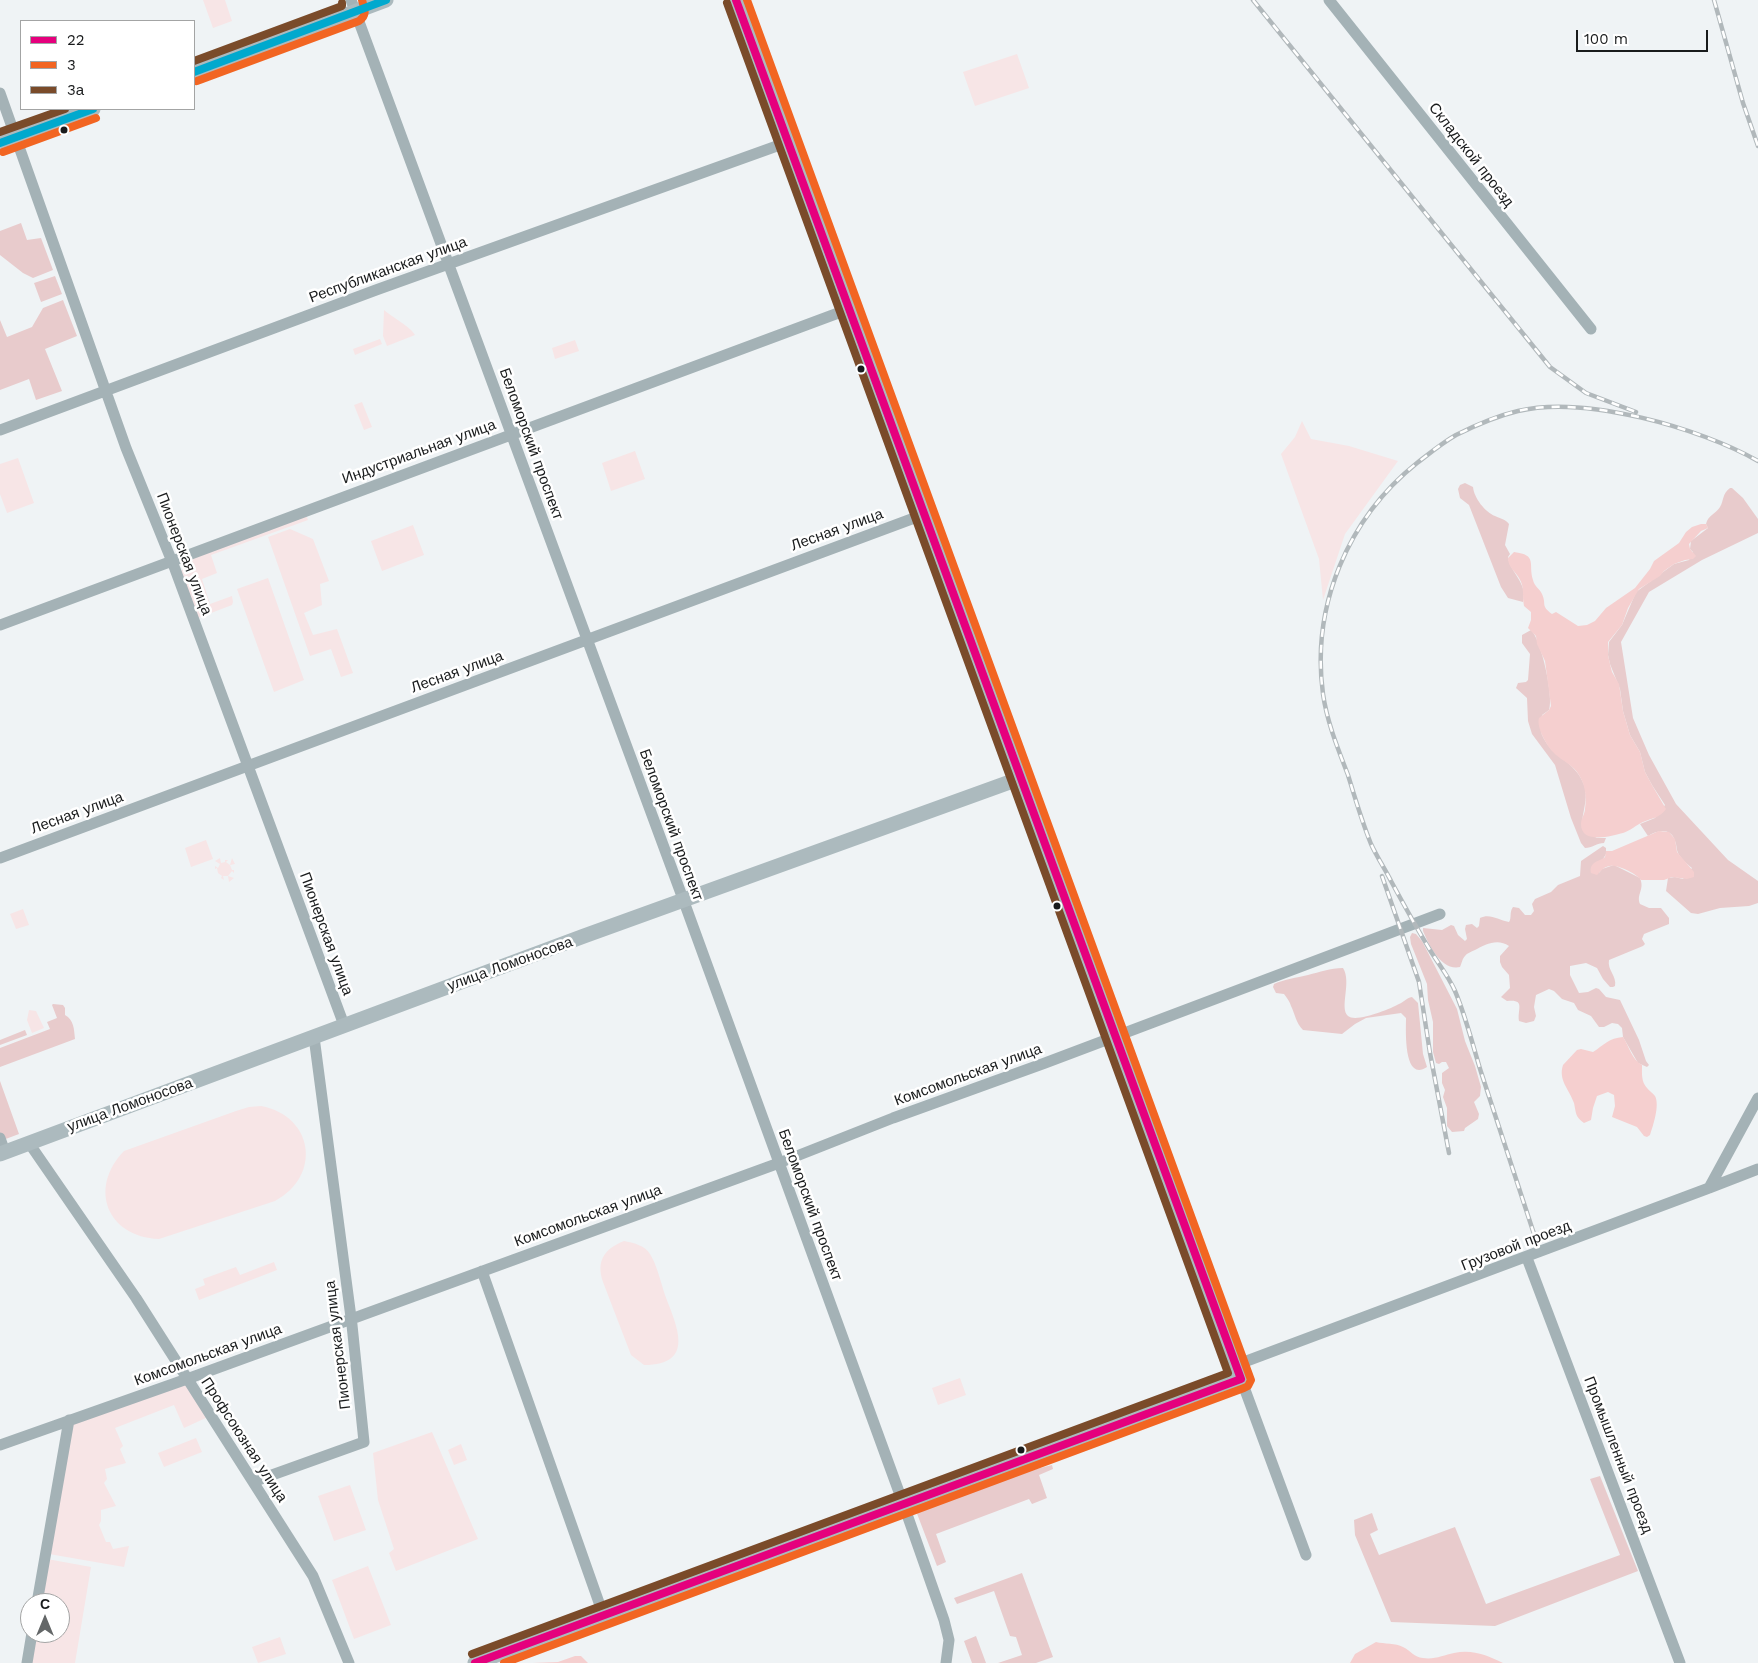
<!DOCTYPE html>
<html>
<head>
<meta charset="utf-8">
<style>
	body { margin:0 }
	#map { position:relative; width:1758px; height:1663px; overflow:hidden; background:#eff3f5; font-family:"Work Sans",sans-serif }
	canvas { display:block }
	.legend { position:absolute; left:20px; top:20px; width:175px; height:90px; box-sizing:border-box; background:#fff; border:1px solid #a3a4a4; margin:0; padding:6px 9px; list-style:none; font-size:15px; color:#191b1c }
	.legend li { display:flex; align-items:center; gap:10px; height:25px }
	.legend b { width:25px; border:1px solid #a3a4a4 }
	.north { position:absolute; left:20px; top:1593px; width:50px; height:50px; box-sizing:border-box; background:#fff; border:1px solid #a3a4a4; border-radius:50%; rotate:0deg; font-size:14px; font-weight:700; line-height:20px; text-align:center; color:#191b1c }
	.north::after { content:''; display:block; margin:auto; width:18px; height:22px; background:#646768; clip-path:polygon(50% 0,100% 100%,50% 72%,0 100%) }
	.scale { position:absolute; left:1576px; top:30px; width:132px; height:22px; box-sizing:border-box; border:2px solid #191b1c; border-top:0; padding-left:6px; font-size:15px; line-height:18px; white-space:nowrap; color:#191b1c; -webkit-text-stroke:4px #fff; paint-order:stroke }
</style>
</head>
<body>
<div id="map">
<canvas width="1758" height="1663"></canvas>
<ul class="legend">
<li><b style="height:6px;background:#e5007d"></b>22</li>
<li><b style="height:6px;background:#f26522"></b>3</li>
<li><b style="height:6px;background:#7a4b2a"></b>3а</li>
</ul>
<div class="north">С</div>
<div class="scale">100 m</div>
</div>
<script>
const ctx = document.querySelector('canvas').getContext('2d');
ctx.lineJoin = 'round';
function paint(path, color) {
  ctx.fillStyle = color;
  ctx.fill(path, 'evenodd');
}
function trace(path, color, width, dash) {
  ctx.strokeStyle = color;
  ctx.lineWidth = width;
  ctx.lineCap = dash ? 'butt' : 'round';
  ctx.setLineDash(dash || []);
  ctx.stroke(path);
}
function label(font, color, halo, rows, align = 'center') {
  ctx.font = font + ' "Work Sans",sans-serif';
  ctx.lineWidth = 5;
  ctx.setLineDash([]);
  ctx.textBaseline = 'middle';
  ctx.strokeStyle = halo;
  ctx.fillStyle = color;
  for (const [text, x, y, turn = 0] of rows) {
    ctx.save();
    ctx.translate(x, y);
    ctx.rotate((+turn || 0) * Math.PI / 180);
    ctx.textAlign = isNaN(turn) ? turn : align;
    if (halo) ctx.strokeText(text, 0, 0);
    ctx.fillText(text, 0, 0);
    ctx.restore();
  }
}
paint(new Path2D(`
	M203 0H225L232 21 213 28Z
	M1017 54 1029 88 975 106 963 72Z
	M384 310C392 317 411 327 415 335L387 346 383 336Z
	M380 339 382 344 355 355 353 349Z
	M575 340 579 351 555 359 552 348Z
	M362 402 372 427 364 430 354 405Z
	M1302 421 1311 439 1349 446 1398 461 1345 534 1323 600 1319 559 1281 454 1295 437Z
	M635 451 645 479 611 491 602 463Z
	M18 458 34 503 7 513 0 494V464Z
	M306 515 308 520 211 555 217 573 202 579 210 604 232 596 233 602 232 605 198 618 180 571 192 566 190 558Z
	M413 525 424 555 382 571 371 541Z
	M290 529 313 539 329 581 320 584 322 605 304 613 313 635 337 629 353 673 341 677 331 649 310 656 268 537Z
	M268 578 304 680 274 692 237 589Z
	M206 840 213 859 191 867 185 848Z
	M220 858 221 863 225 862V860H228L226 862 230 865 232 858 235 864 230 865 232 870H234V873L232 871 228 876 234 878 229 882 228 876H223L224 880 221 878 222 876 218 873 217 868 215 869V866L218 868 220 864 215 861Z
	M23 909 29 925 16 929 10 914Z
	M29 1010 36 1011 44 1028 32 1033 27 1020Z
	M261 1106C314 1116 322 1176 275 1201L159 1239C107 1237 88 1188 124 1151L236 1111 249 1107Z
	M624 1241C633 1243 645 1245 650 1254 657 1265 661 1283 665 1295 676 1325 697 1365 644 1365L631 1355 603 1282C596 1261 604 1249 624 1241Z
	M274 1262 277 1270 199 1300 195 1289 205 1285 203 1279 236 1267 240 1275Z
	M960 1378 966 1395 938 1405 932 1388Z
	M185 1382 210 1416 184 1428 174 1405 115 1428 123 1446 120 1449 126 1463 105 1469 107 1479 104 1483 116 1506 101 1510V1521L99 1525 106 1542H110L113 1549 129 1546 124 1567 49 1554 72 1422Z
	M432 1432 478 1539 396 1571 389 1553 394 1549 378 1500 373 1453Z
	M196 1438 202 1452 164 1467 158 1453Z
	M461 1444 467 1460 454 1465 448 1450Z
	M350 1485 366 1530 334 1541 318 1496Z
	M47 1559 91 1567 75 1663H30L35 1633H60V1603H40Z
	M368 1566 391 1625 354 1639 332 1580Z
	M280 1637 286 1654 258 1663 252 1647Z`), '#f7e5e6');
paint(new Path2D(`
	M21 223 27 240 41 238 53 270 33 278 23 273 0 255V231Z
	M55 276 62 294 41 302 34 283Z
	M63 300 77 336 45 349 62 391 36 400 29 379 0 390V320L7 337 32 327 43 308Z
	M1465 483 1473 487C1474 498 1485 512 1495 516 1501 519 1505 519 1509 524L1505 545 1510 554 1508 557C1511 574 1528 583 1523 602L1508 598 1501 587 1469 505 1460 498 1458 489 1460 485Z
	M1730 488H1732L1743 498 1758 519V533L1702 560 1649 592 1621 642 1633 718 1649 755 1676 804 1728 860 1758 881V903L1749 906 1720 908 1698 914 1691 913 1666 891 1668 878 1675 877 1683 879 1692 868C1687 864 1681 859 1678 853 1676 849 1677 845 1675 841 1671 827 1657 830 1648 836L1640 824 1655 818 1665 805 1652 785 1645 772 1640 752 1630 735 1623 711 1620 689 1610 664 1608 655 1609 642 1622 625 1636 592 1674 564 1689 560 1693 552 1690 549 1691 541 1708 528 1706 524C1708 515 1716 514 1720 507 1724 500 1722 494 1730 488Z
	M1531 630C1541 639 1554 697 1549 710L1542 715C1542 721 1540 729 1542 735 1552 758 1575 760 1584 785 1590 801 1578 820 1584 831L1597 838H1606L1604 843C1597 843 1592 848 1585 848L1581 843 1571 818 1555 765 1532 734 1528 721 1527 698 1516 688 1518 683 1526 682 1528 680 1530 654 1522 643V635Z
	M1603 846 1606 848V854L1603 859 1599 873 1602 869 1614 865 1640 878C1645 890 1636 894 1640 904L1649 908H1661L1669 918V924L1644 934 1642 939 1645 944 1643 946 1609 960C1607 970 1617 976 1615 986L1613 987H1610L1603 979 1597 968 1586 963 1570 966V975L1579 993 1588 992 1596 988 1599 989 1606 997 1620 1000 1639 1040 1646 1061 1649 1065 1647 1067 1638 1063 1623 1037 1622 1028 1618 1024 1612 1023 1604 1027H1599L1591 1016 1578 1010 1574 1003 1562 999 1554 991 1549 989 1536 995 1534 1007 1536 1016 1534 1021 1526 1023 1519 1021C1517 1009 1526 999 1507 1001L1501 997 1510 988 1509 975 1502 967 1500 962V956L1509 946C1498 938 1485 944 1475 950 1471 952 1467 953 1465 956 1462 959 1462 963 1460 967 1441 971 1429 945 1423 931V928L1442 930 1451 925 1454 926 1458 935 1465 941 1467 939 1465 929 1466 925 1472 924 1477 928 1479 926 1480 918C1490 913 1498 920 1509 922 1512 918 1509 912 1513 907L1519 908 1525 915H1531L1534 911 1532 904 1535 899 1551 892 1558 885 1580 876 1581 861Z
	M1412 933 1416 934 1422 941 1457 1009 1465 1041 1475 1066 1481 1087 1480 1096 1474 1102 1479 1114 1478 1119 1465 1128 1464 1131 1452 1132 1447 1126V1108L1443 1097 1445 1090 1442 1083V1073L1449 1068 1446 1062H1442L1439 1064 1436 1063 1433 1052V1022L1428 1000 1427 984 1411 944 1410 937Z
	M1343 968C1352 982 1339 1008 1348 1016 1356 1023 1390 1009 1399 1004 1404 1002 1406 998 1412 997L1418 1003 1423 1054 1427 1067C1403 1083 1406 1029 1406 1018L1401 1013 1366 1018 1355 1024 1342 1034 1303 1030C1296 1023 1295 1014 1291 1006 1290 1002 1287 998 1284 994L1276 993 1273 987 1274 984C1285 979 1296 978 1308 975 1320 972 1330 968 1343 968Z
	M53 1004 63 1005 65 1008V1015C74 1020 74 1029 75 1039L0 1067V1048L50 1029 47 1022 57 1018 52 1005Z
	M25 1030 27 1035 0 1045V1040Z
	M0 1081 19 1134 3 1140 0 1133Z
	M1052 1465 1053 1469 1039 1475 1047 1498 1032 1504 1029 1499 936 1534 946 1562 937 1566 916 1511 1009 1476Z
	M1600 1476 1638 1571 1495 1626 1391 1622 1355 1535 1354 1520 1372 1513 1378 1530 1370 1534 1379 1555 1455 1527 1486 1604 1620 1555 1590 1479Z
	M1022 1573 1053 1657 1036 1663H998L1022 1655 1016 1637 1010 1636 994 1591 957 1604 954 1598Z
	M976 1636 986 1663H972L964 1641Z`), '#e8cbcc');
paint(new Path2D(`
	M1701 524H1706L1708 528 1701 531 1689 544 1690 549 1696 556 1693 559 1685 560 1674 564 1664 571 1660 576 1639 589 1628 608 1622 625 1608 642V655L1610 664 1612 672 1619 684 1623 711 1630 735 1640 752 1645 772 1652 785 1666 809C1660 818 1652 818 1643 822 1636 825 1630 831 1623 833 1612 836 1581 845 1581 824 1581 818 1585 814 1585 809 1587 796 1585 783 1577 772 1569 762 1560 760 1553 752 1547 746 1536 727 1539 718L1549 710 1551 706 1545 661 1537 644 1536 636 1528 628 1531 620V612L1524 606C1522 596 1525 587 1519 578 1515 571 1508 567 1508 558L1514 552C1538 555 1528 564 1533 580 1534 586 1540 589 1542 594 1547 605 1540 605 1552 614L1556 612 1578 626 1587 625 1595 621 1606 608 1635 588 1650 569 1654 561 1679 543 1686 532 1692 527Z
	M1659 831 1669 832 1675 839 1677 852 1694 872V877L1687 879 1672 877 1664 880H1641C1637 874 1617 864 1610 866 1603 867 1601 871 1597 875L1591 873C1589 862 1598 862 1605 857L1606 851H1612Z
	M1623 1037C1629 1046 1632 1060 1642 1065 1642 1073 1641 1082 1647 1088 1649 1091 1653 1093 1655 1096 1660 1105 1653 1126 1650 1135L1647 1137 1644 1136 1637 1127 1612 1117 1615 1106 1614 1095 1608 1092 1597 1096 1593 1108 1591 1120 1584 1123C1575 1117 1576 1112 1574 1103 1569 1089 1558 1080 1563 1065L1577 1050 1581 1049 1593 1052C1604 1045 1609 1038 1623 1037Z
	M1376 1642C1384 1644 1396 1643 1403 1647 1411 1651 1414 1657 1423 1658 1434 1660 1444 1655 1454 1653 1472 1649 1487 1655 1503 1663H1350L1355 1654Z
	M575 1656H581L588 1663H532L558 1662Z`), '#f5cfcf');
trace(new Path2D(`
	M351 0 679 888 903 1503 944 1620 949 1640 946 1663
	M1329 0 1591 329
	M0 93 126 448 175 569 344 1025
	M0 430 376 290 788 142
	M0 625 849 309
	M0 858 925 514
	M0 1138 5 1152
	M29 1143 136 1298 313 1576 349 1663
	M1709 1188 1758 1169
	M1527 1258 1680 1663
	M482 1271 603 1614
	M1236 1365 1709 1188 1758 1098
	M1241 1379 1306 1555
	M0 1445 187 1379 779 1163 893 1118 1045 1063 1440 914
	M258 1480 364 1442 352 1325 314 1037
	M37 1603 69 1420
	M27 1663 32 1633`), '#a4b2b6', 11);
trace(new Path2D(`
	M194 72 386 0
	M0 143 93 109
	M0 1154 584 936 1021 778
	M475 1663 1241 1379 736 0`), '#acbabe', 15);
const rail = new Path2D(`
	M1253 0 1550 367 1586 393 1636 412
	M1714 0 1743 103 1758 146
	M1382 876 1419 982 1430 1053 1449 1153
	M1534 1234C1516 1180 1499 1126 1481 1072 1473 1046 1466 1017 1455 991 1449 977 1438 963 1430 950 1416 927 1404 905 1391 881 1385 869 1377 857 1371 844 1362 822 1355 798 1348 775 1338 749 1327 722 1323 694 1311 606 1348 518 1417 463 1430 453 1442 443 1456 435 1476 425 1497 416 1518 411 1585 395 1700 428 1758 461`);
trace(rail, '#b1b8bb', 4.5);
trace(rail, '#fff', 2.5, [8]);
trace(new Path2D(`
	M736 0 1241 1379
	M475 1663 1241 1379`), '#e5007d', 8);
trace(new Path2D(`
	M197 81 359 21C368 15 364 8 362 0
	M3 152 96 118
	M504 1663 1244 1388 1248 1386 1251 1380 747 0`), '#f26522', 8);
trace(new Path2D(`
	M194 61 342 6V3
	M0 132 65 109
	M472 1654 1228 1373 727 3`), '#7a4b2a', 8);
trace(new Path2D(`
	M194 72 386 0
	M0 143 93 109`), '#00a9ce', 8);
for (const [x, y, r, color] of [
	[64,130,4.5,"#191b1c"],
	[861,369,4.5,"#191b1c"],
	[1057,906,4.5,"#191b1c"],
	[1021,1450,4.5,"#191b1c"]
]) {
  const dot = new Path2D();
  dot.arc(x, y, r, 0, 2 * Math.PI);
  ctx.fillStyle = color;
  ctx.fill(dot);
  trace(dot, '#fff', 2);
}
label('15px', '#191b1c', '#fff', [
	["Складской проезд",1471,155,52],
	["Республиканская улица",388,270,-20],
	["Беломорский проспект",531,444,70],
	["Индустриальная улица",419,452,-20],
	["Лесная улица",837,530,-20],
	["Пионерская улица",184,554,69],
	["Лесная улица",457,672,-20],
	["Лесная улица",77,813,-20],
	["Беломорский проспект",671,825,70],
	["Пионерская улица",326,934,70],
	["улица Ломоносова",510,964,-20],
	["Комсомольская улица",968,1075,-20],
	["улица Ломоносова",130,1105,-20],
	["Беломорский проспект",810,1205,70],
	["Комсомольская улица",588,1216,-20],
	["Грузовой проезд",1516,1246,-21],
	["Пионерская улица",338,1345,-97],
	["Комсомольская улица",208,1355,-20],
	["Профсоюзная улица",244,1440,57],
	["Промышленный проезд",1618,1455,69]
]);
</script>
</body>
</html>
